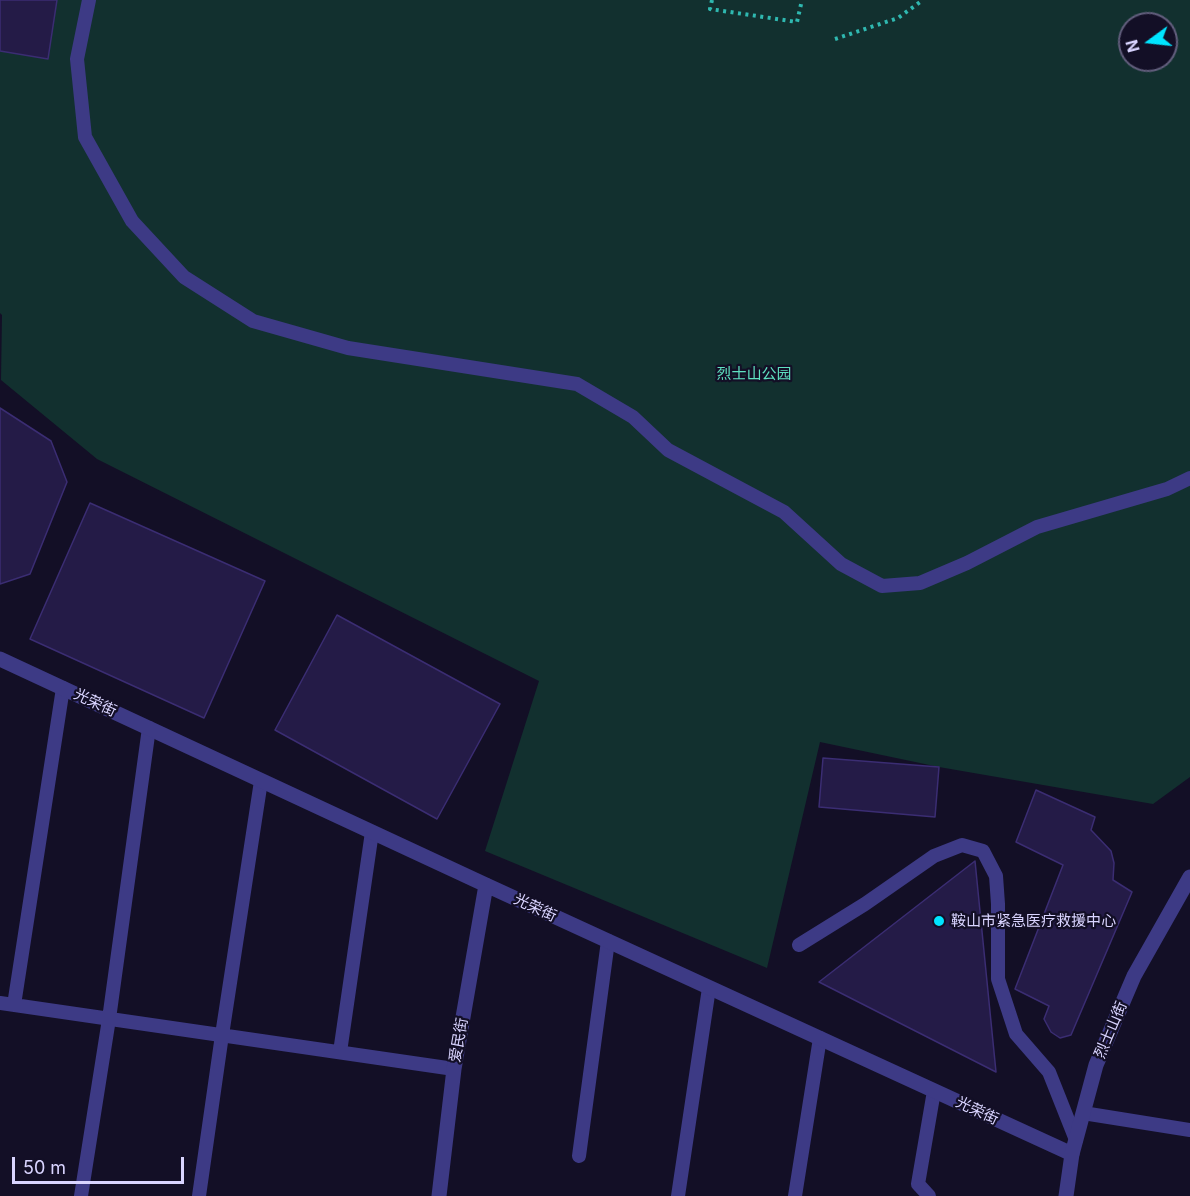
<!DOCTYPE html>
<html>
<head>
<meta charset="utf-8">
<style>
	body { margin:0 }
	#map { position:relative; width:1190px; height:1196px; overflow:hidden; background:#130f26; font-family:Inter,sans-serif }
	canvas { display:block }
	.north { position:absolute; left:1118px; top:12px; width:60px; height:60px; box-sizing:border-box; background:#130f26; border:2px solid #625e7d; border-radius:50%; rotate:255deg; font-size:16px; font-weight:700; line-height:24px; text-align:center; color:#d9d4ff }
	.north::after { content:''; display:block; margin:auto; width:21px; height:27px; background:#00e5ff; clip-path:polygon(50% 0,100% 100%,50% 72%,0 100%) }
	.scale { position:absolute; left:12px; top:1157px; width:172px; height:27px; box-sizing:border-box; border:3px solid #d9d4ff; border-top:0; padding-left:8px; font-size:18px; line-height:21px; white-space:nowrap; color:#d9d4ff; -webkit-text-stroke:4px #130f26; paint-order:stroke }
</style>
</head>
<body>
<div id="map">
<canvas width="1190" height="1196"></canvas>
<div class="north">N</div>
<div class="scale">50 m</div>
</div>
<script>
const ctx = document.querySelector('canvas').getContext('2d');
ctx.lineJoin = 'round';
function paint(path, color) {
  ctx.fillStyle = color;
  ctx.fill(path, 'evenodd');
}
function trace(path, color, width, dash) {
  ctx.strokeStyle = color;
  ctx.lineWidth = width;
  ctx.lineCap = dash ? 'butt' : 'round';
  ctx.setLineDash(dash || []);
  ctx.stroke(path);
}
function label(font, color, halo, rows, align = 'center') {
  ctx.font = font + ' Inter,"Noto Sans SC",sans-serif';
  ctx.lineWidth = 4.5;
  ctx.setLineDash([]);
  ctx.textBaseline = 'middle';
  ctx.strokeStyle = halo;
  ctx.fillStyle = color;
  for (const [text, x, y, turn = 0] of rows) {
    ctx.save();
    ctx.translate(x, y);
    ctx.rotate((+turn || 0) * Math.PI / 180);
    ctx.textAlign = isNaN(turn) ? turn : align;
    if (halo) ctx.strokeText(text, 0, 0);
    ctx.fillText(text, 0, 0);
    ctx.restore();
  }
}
paint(new Path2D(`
	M0 0H1190V777L1153 804 939 767 820 742 767 968 485 851 539 681 97 459 1 380 2 315 0 313ZM1130 24H1166V60H1130Z`), '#12302f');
const building = new Path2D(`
	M0 0H57L48 59 0 51Z
	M0 408 51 441 67 482 30 574 0 584Z
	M90 503 265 581 204 718 30 639Z
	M337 615 500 704 437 819 275 730Z
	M823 758 939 767 935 817 819 807Z
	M1036 790 1095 817 1091 830 1111 851 1114 863 1113 880 1132 892 1071 1035 1060 1038 1051 1032 1044 1019 1049 1006 1015 989 1063 865 1016 842Z
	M975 861 996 1072 819 982Z`);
paint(building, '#241b47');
trace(building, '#3b2d73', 1.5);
trace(new Path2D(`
	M712 0 710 9 797 22 802 0
	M835 39 898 18 923 0`), '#2fb8b0', 4, [3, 4.5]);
trace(new Path2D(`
	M89 0 77 59 85 137 132 221 184 277 253 321 348 348 577 384 633 417 668 450 784 512 841 564 882 586 920 583 967 563 1037 527 1167 489 1190 478
	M799 945 865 904 934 856 962 845 983 851 996 876 998 904V979L1016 1034 1049 1072 1076 1140
	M0 1003 454 1069
	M14 1005 63 688
	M340 1052 372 832
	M1083 1113 1190 1130
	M579 1156 608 941
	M81 1196 109 1019 149 728
	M199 1196 222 1035 261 781
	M678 1196 709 988
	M795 1196 820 1038
	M929 1196 918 1184 934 1091`), '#3d3a85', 14);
trace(new Path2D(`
	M0 659 486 885 1072 1154
	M439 1196 454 1069 486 885`), '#3d3a85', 15);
trace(new Path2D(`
	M1066 1196 1072 1154 1096 1065 1134 976 1190 877`), '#3d3a85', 15);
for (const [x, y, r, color] of [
	[939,921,6,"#00e5ff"]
]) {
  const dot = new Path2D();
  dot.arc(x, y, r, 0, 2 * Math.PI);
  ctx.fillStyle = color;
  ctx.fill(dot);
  trace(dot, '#130f26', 2);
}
label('15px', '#5fe0c0', '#130f26', [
	["烈士山公园",754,374]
]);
label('15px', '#d9d4ff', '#130f26', [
	["光荣街",95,703,25],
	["光荣街",535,908,25],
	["烈士山街",1111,1030,-67],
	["爱民街",459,1040,-80],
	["光荣街",977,1111,25]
]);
label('15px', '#d9d4ff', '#130f26', [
	["鞍山市紧急医疗救援中心",951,921]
], 'left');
</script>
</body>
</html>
